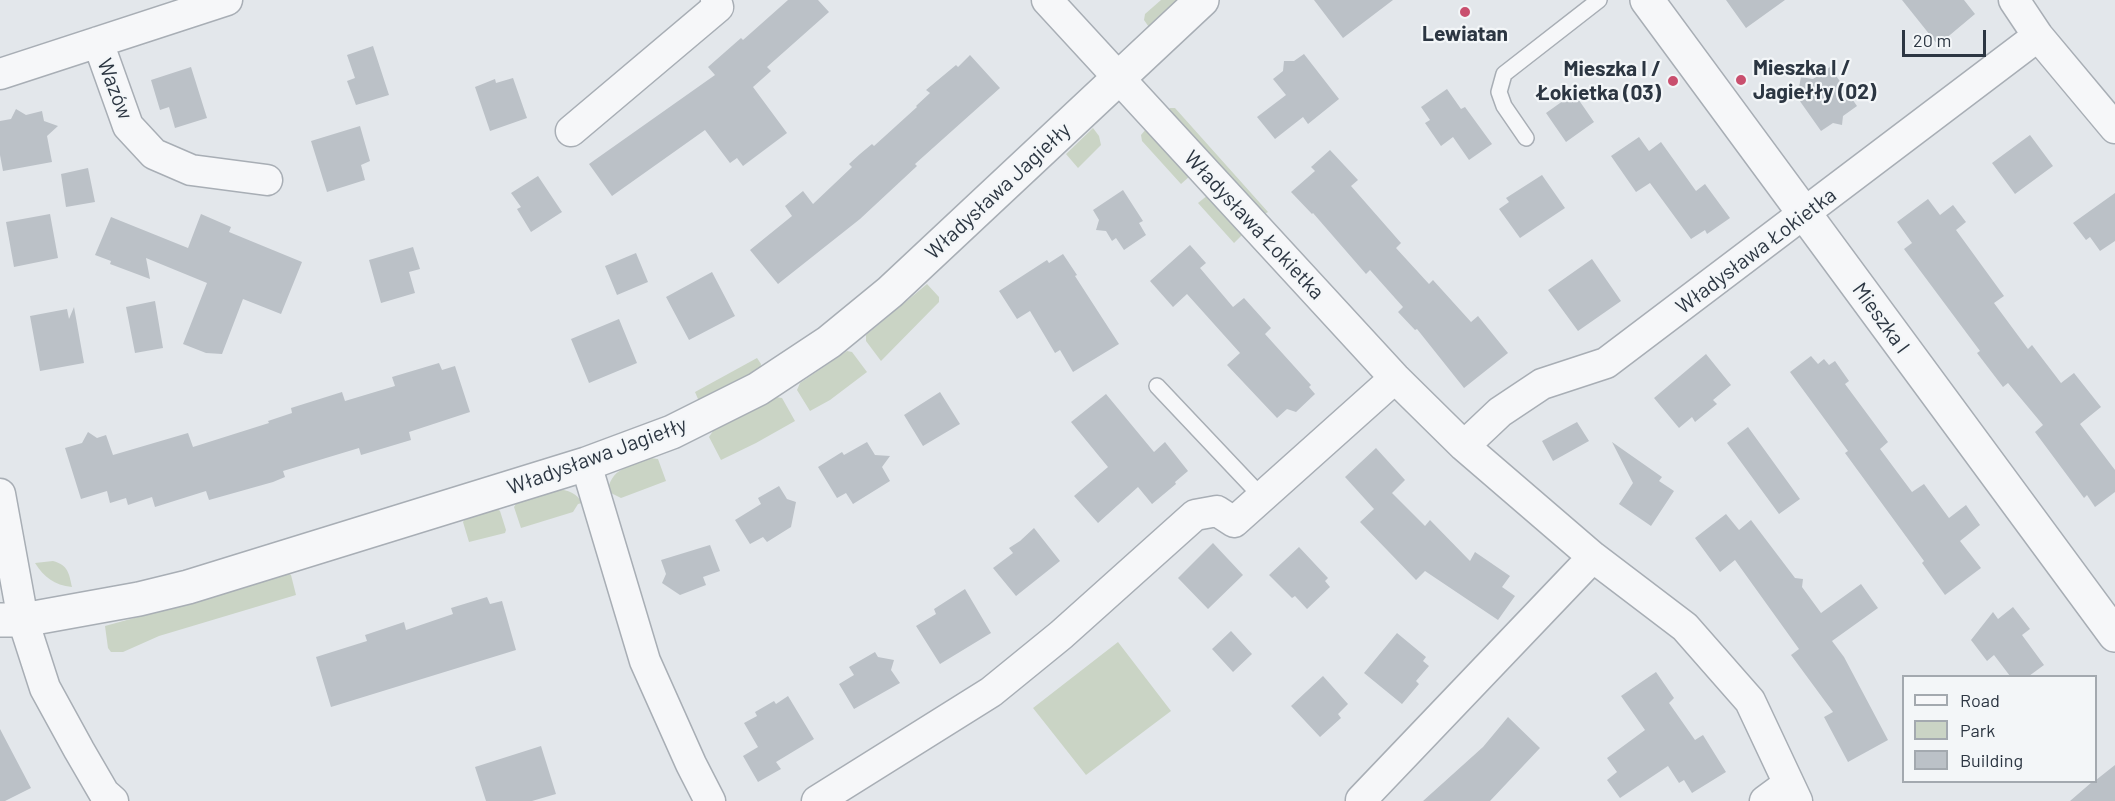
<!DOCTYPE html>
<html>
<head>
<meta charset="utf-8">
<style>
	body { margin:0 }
	#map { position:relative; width:2115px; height:801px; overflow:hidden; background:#e3e7eb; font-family:Barlow,sans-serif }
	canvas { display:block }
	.legend { position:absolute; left:1902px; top:675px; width:195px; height:108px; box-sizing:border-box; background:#f3f6f8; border:2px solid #a3a9af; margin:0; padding:8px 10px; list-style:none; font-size:18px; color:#2c3642 }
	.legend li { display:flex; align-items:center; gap:12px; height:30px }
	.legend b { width:30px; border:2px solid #a3a9af }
	.scale { position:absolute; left:1902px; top:30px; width:84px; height:27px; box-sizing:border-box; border:3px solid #2c3642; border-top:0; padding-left:8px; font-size:18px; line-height:21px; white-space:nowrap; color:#2c3642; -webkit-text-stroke:4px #f3f6f8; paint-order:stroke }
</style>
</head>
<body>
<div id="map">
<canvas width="2115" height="801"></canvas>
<ul class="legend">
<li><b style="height:8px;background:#f6f7f9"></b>Road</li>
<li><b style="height:16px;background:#cad4c5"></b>Park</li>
<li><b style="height:16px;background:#bbc1c7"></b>Building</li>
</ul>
<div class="scale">20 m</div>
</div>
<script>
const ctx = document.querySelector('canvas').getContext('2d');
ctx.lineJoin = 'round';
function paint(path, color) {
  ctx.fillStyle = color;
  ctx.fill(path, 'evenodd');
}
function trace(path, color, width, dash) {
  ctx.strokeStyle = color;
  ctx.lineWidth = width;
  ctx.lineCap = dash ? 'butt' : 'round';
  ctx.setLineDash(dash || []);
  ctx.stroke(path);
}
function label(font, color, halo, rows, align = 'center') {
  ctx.font = font + ' Barlow,sans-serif';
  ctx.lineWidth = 4.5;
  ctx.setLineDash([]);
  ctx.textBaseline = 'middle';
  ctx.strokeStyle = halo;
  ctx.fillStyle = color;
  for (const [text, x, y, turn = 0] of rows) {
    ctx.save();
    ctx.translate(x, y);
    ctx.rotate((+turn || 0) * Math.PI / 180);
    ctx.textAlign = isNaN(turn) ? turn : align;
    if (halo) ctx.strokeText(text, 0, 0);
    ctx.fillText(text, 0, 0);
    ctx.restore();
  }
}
paint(new Path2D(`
	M1161 0H1181L1151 30 1144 20 1145 14Z
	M1170 108H1175L1268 212 1263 215 1167 111Z
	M1093 128 1099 136 1101 145 1078 168 1066 154Z
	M1147 128 1190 176 1181 184 1142 141 1141 135Z
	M1208 195 1243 234 1234 243 1198 203Z
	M927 284 939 297V302L881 361 866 341V335Z
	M847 351 852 352 867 372 830 400 810 411 797 390 800 383Z
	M757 358 761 364 760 371 704 400 698 399 695 392Z
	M776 397 782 398 795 421 756 443 721 460 709 437 713 431Z
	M651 458 658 459 666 481 621 498 611 493 607 495C610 467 629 467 651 458Z
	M557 489C568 490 577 493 582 503L578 504 573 512 521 528 514 507 517 502Z
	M496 508 500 511 506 530 505 533 469 542 463 522 466 517Z
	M53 561C68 565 69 573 72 587 54 585 44 577 35 563Z
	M287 573 291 575 296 595 159 636 123 652H111L108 648 105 626 167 609Z
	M1118 642 1171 711 1086 775 1033 708Z`), '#cad4c5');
paint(new Path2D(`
	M788 0H818L829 12 767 67 771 71 753 87 787 133 743 166 737 158 730 163 705 130 612 196 589 164 715 75 708 67 741 38 743 40Z
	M1314 0H1393L1343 38Z
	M1726 0H1785L1746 28Z
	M1902 0H1964L1975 14 1938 45Z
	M373 46 389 95 356 105 347 81 355 78 347 55Z
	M1304 54 1339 99 1308 124 1303 117 1275 139 1257 117 1286 95 1273 79 1283 71 1284 61H1294Z
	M970 55 1000 88 915 164 917 166 860 219 778 284 750 250 792 216 785 206 803 191 813 204 852 167 849 164 860 154 872 144 874 146 917 107 916 106 930 93 926 90 956 65 958 67Z
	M191 67 207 118 175 128 169 107 160 110 151 80Z
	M1830 67 1857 106 1843 116 1842 125 1833 123 1821 131 1797 97 1801 77 1813 79Z
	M513 78 527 118 490 131 475 87 495 79 496 83Z
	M1447 89 1461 109 1465 107 1492 144 1469 160 1453 137 1441 146 1425 123 1430 120 1421 107Z
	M1574 93 1594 122 1566 142 1546 113Z
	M16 109 26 115 42 111 44 121 58 126 47 136 52 162 3 171 0 155V121L11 119Z
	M360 126 370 161 361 165 365 180 327 192 311 141Z
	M2030 135 2053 166 2015 194 1992 163Z
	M1639 137 1649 151 1661 142 1696 191 1705 184 1730 218 1707 234 1705 230 1691 239 1650 183 1636 192 1611 156Z
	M1330 150 1358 180 1351 186 1401 243 1396 248 1429 284 1433 280 1471 322 1478 316 1508 353 1464 388 1417 329 1415 330 1398 312 1403 307 1370 270 1366 274 1313 213 1312 214 1291 192 1315 171 1311 167Z
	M88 168 95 202 66 207 61 174Z
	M1542 175 1565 208 1520 238 1499 209 1509 202 1506 198Z
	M538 176 562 212 531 232 517 209 521 207 511 193Z
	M1123 190 1143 221 1139 223 1146 235 1124 250 1116 238 1112 241 1106 231 1096 230 1099 220 1093 210Z
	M2115 193V241L2100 251 2090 237 2086 240 2073 223Z
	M1928 199 1940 215 1953 205 1966 222 1956 230 2004 296 1994 303 2028 349 2032 345 2061 383 2074 373 2101 407 2080 424 2115 470V492L2095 507 2087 495 2084 498 2035 432 2043 425 2008 383 2003 387 1977 353 1980 351 1904 249 1912 243 1897 222Z
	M50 214 58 258 14 267 6 222Z
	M201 214 231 227 229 232 302 262 281 314 243 299 222 354 206 353 183 344 207 283 146 258 150 279 110 264 111 261 95 255 111 217 188 248Z
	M1190 245 1206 263 1200 268 1233 307 1244 298 1271 328 1265 334 1311 385 1309 387 1315 394 1296 412 1287 409 1277 418 1227 365 1240 353 1187 294 1173 307 1150 281Z
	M413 247 420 269 409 272 415 293 381 303 369 260Z
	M636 253 648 282 617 295 605 266Z
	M1063 254 1077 275 1075 276 1119 344 1073 372 1060 350 1055 353 1030 311 1017 319 999 291 1047 260 1049 263Z
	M1592 259 1621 301 1578 331 1548 290Z
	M712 272 735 316 689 340 666 297Z
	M155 301 163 348 135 353 126 307Z
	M74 307 84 363 40 371 30 316 67 309 69 319Z
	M619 319 637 363 589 383 571 339Z
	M1706 354 1731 385 1713 400 1717 404 1695 422 1692 417 1679 428 1654 398Z
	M1811 356 1818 364 1824 359 1829 365 1835 361 1849 381 1845 384 1888 442 1880 449 1912 492 1924 484 1949 518 1966 505 1980 525 1960 541 1981 568 1945 595 1922 563 1924 561 1845 453 1848 451 1790 372Z
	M439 363 442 370 455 366 470 412 409 432 411 440 361 455 359 448 283 471 285 477 273 482 209 500 206 491 155 507 152 497 128 505 126 498 110 503 107 491 81 499 65 448 82 443 88 432 97 438 106 435 113 455 188 433 193 447 269 423 268 421 292 413 291 408 342 392 345 401 395 386 392 377Z
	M940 392 960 424 923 446 904 415Z
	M1106 394 1154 452 1165 442 1188 471 1175 482 1176 484 1152 504 1138 487 1098 523 1074 496 1108 467 1071 422Z
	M1577 422 1589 441 1553 461 1542 441Z
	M1748 427 1800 499 1779 514 1727 443Z
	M867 442 875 455 890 456 882 467 890 481 853 504 846 493 837 498 818 467 842 452 844 455Z
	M1612 442 1662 477 1659 481 1674 491 1651 526 1619 504 1633 483Z
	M1376 448 1405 480 1392 493 1425 526 1430 520 1470 561 1475 552 1510 576 1502 587 1515 596 1498 620 1425 571 1416 580 1360 522 1374 509 1345 477Z
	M779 486 787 499 796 502 791 527 767 542 763 537 750 544 735 520 761 504 758 498Z
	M1726 514 1739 530 1751 520 1795 578 1803 579 1802 587 1821 613 1861 584 1878 608 1832 641 1844 657 1888 740 1848 762 1824 717 1833 712 1791 655 1799 649 1735 560 1720 572 1695 538Z
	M1034 528 1060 561 1016 596 993 568 1013 553 1009 548 1020 541Z
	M1213 543 1243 575 1208 609 1178 578Z
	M710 545 720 571 703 577 706 585 680 595 662 583 666 574 661 560Z
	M1299 547 1328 578 1325 581 1330 587 1307 609 1295 596 1292 598 1269 575Z
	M965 589 991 633 940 664 916 626 936 614 934 609Z
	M487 597 490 604 502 601 516 650 331 707 316 657 367 641 365 635 404 622 406 630 453 614 451 608Z
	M2013 607 2030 629 2022 635 2044 665 2029 676H2010L1994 655 1987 661 1971 640 1993 612 1998 619Z
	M1231 631 1252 654 1233 672 1212 649Z
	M1397 633 1426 657 1423 661 1429 666 1416 681 1419 684 1402 704 1364 673Z
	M875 652 878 657 894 660 891 670 900 683 854 709 839 684 854 675 849 667Z
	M1656 672 1674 698 1669 703 1695 740 1703 735 1726 772 1692 793 1684 780 1679 783 1668 766 1620 798 1607 780 1617 772 1607 758 1645 730 1621 696Z
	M1323 676 1348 704 1338 714 1341 718 1320 737 1291 706Z
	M788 696 814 739 776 762 781 769 758 782 743 756 758 747 744 723 757 716 755 712 774 701 776 704Z
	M1508 717 1540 748 1490 801H1423L1483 747Z
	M0 729 31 788 5 801H0Z
	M541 746 556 794 532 801H486L475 767Z
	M2115 765V801H2070L2092 782H2096V780Z`), '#bbc1c7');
const service = new Path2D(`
	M1526 138 1504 106 1499 92 1504 74 1599 0
	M1157 386 1262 497`);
const minor = new Path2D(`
	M1047 0 1395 378 1464 446 1593 557 1685 627 1750 701 1797 801
	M2014 0 2038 36 2115 128
	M98 42 128 126 154 154 191 170 267 180
	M0 74 227 0
	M571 131 718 7 716 0
	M1464 446 1500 412 1542 384 1606 363 2038 36
	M586 464 645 661 691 764 710 801
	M0 494 23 620 45 688 79 750 104 793 113 801
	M1361 800 1593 557
	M817 801 991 692 1061 635 1195 515 1217 511 1234 522 1395 378
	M1765 801 1788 784`);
const tertiary = new Path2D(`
	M1647 0 2115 635
	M0 620H23L139 599 188 587 586 464 672 432 758 389 829 342 890 292 1202 0`);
trace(service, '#a8aeb5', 18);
trace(minor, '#a8aeb5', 33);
trace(tertiary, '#a8aeb5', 36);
trace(service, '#f6f7f9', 15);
trace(minor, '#f6f7f9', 30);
trace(tertiary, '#f6f7f9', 33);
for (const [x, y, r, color] of [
	[1465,12,6,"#c94f6e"],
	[1741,80,6,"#c94f6e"],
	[1673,81,6,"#c94f6e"]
]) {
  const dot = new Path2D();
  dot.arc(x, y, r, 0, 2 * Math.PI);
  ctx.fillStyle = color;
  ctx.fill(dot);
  trace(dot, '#f3f6f8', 2);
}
label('bold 21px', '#2c3642', '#f3f6f8', [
	["Lewiatan",1465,34],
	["Mieszka I /",1753,68,"left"],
	["Jagiełły (02)",1753,92,"left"],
	["Mieszka I /",1661,69,"right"],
	["Łokietka (03)",1661,93,"right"]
]);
label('21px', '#2c3642', '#f3f6f8', [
	["Wazów",115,89,69],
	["Władysława Jagiełły",998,191,-43],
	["Władysława Łokietka",1254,225,47],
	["Władysława Łokietka",1756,251,-37],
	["Mieszka I",1881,318,54],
	["Władysława Jagiełły",597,456,-20]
]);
</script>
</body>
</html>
